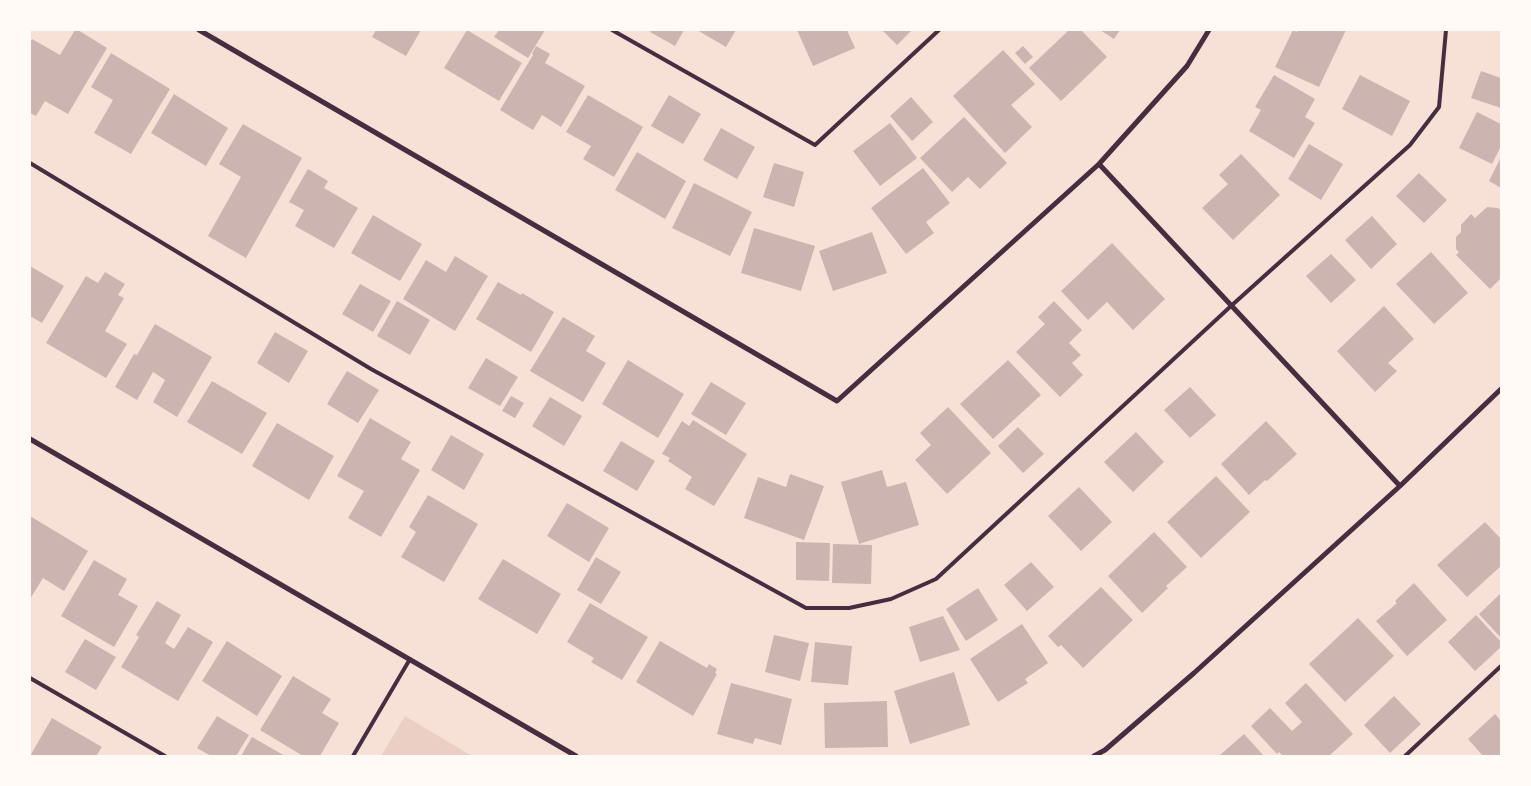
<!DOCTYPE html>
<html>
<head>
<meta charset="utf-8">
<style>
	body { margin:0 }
	#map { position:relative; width:1531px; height:786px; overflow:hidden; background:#f7e1d7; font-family:Cabin,sans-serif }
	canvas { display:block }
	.frame { position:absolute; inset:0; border:31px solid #fffaf5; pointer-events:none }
</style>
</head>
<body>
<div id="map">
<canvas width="1531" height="786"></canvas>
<div class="frame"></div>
</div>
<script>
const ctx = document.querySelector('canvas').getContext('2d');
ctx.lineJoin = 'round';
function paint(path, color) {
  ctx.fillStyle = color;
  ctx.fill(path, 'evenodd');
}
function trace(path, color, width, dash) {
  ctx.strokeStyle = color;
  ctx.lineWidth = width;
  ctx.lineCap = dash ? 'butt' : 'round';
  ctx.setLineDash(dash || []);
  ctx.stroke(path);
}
paint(new Path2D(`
	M405 716 472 756H381Z`), '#ebcfc5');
paint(new Path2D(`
	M75 30H78L107 48 68 114 45 101 36 116 30 113V43L32 39 60 55Z
	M376 30H421L406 56 372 37Z
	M467 30 522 63 499 101 444 68Z
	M499 30H545L528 58 494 37Z
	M651 30H684L675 46 650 32Z
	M697 30H736L726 47Z
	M797 30H847L855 48 813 66Z
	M882 30H912L897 45Z
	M1069 30H1081L1107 57 1061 101 1029 68Z
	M1100 30H1120L1114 39Z
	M1293 30 1297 32 1298 30H1346L1319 87 1275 67Z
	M536 46 550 54 545 63 585 86 561 127 542 115 533 130 500 110 533 55 532 54Z
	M1023 46 1033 57 1025 64 1015 53Z
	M1003 50 1035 84 1011 105 1032 127 1005 153 953 96Z
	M111 53 170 89 131 154 94 133 113 100 91 87Z
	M1481 71 1501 78V108L1471 98Z
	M1274 75 1315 99 1305 117 1315 123 1294 158 1249 131 1261 110 1255 107Z
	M1360 75 1410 101 1392 136 1342 109Z
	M174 94 228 128 206 166 151 133Z
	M588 95 643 127 614 177 583 159 591 146 566 132Z
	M669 95 701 114 683 144 651 126Z
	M911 97 933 122 912 141 890 116Z
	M1477 112 1501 124V146L1492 164 1459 148Z
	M964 117 1007 163 980 189 968 177 952 192 920 158Z
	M890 123 917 158 880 186 853 151Z
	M243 124 302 158 246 258 208 236 241 177 219 164Z
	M721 128 755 147 737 179 703 160Z
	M1309 144 1343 164 1321 200 1288 179Z
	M637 152 686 181 665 219 615 190Z
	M1241 154 1280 195 1233 240 1202 208 1228 184 1219 175Z
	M1501 157V188L1489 181Z
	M774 163 804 172 794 207 763 197Z
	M923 168 950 203 926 222 934 233 906 254 871 208Z
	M308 169 328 181 324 188 358 208 334 248 295 226 304 210 289 202Z
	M1419 173 1447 200 1424 223 1396 196Z
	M694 183 752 212 730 256 672 228Z
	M1487 207 1498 208 1501 211V278L1490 289 1456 255 1459 252 1456 249V237L1461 232V225L1471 214 1475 218Z
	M373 215 422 244 400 281 351 253Z
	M1372 216 1397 244 1371 269 1345 240Z
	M754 228 815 246 801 291 741 273Z
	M872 232 887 273 833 291 819 251Z
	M1112 243 1165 299 1133 330 1107 302 1088 320 1061 291Z
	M1431 252 1468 293 1434 324 1396 284Z
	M1331 254 1356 280 1331 303 1306 276Z
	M455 256 488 276 455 331 403 299 426 260 446 272Z
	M30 266 64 286 42 323 30 316Z
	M105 272 125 284 118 295 124 298 105 331 127 344 106 378 46 343 86 276 98 283Z
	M498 282 521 295 522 293 554 312 531 352 476 319Z
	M360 284 391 301 373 332 342 314Z
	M397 301 430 320 410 355 377 336Z
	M1054 301 1082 330 1069 343 1081 355 1072 363 1083 375 1060 397 1016 352 1045 324 1038 317Z
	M1384 306 1414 339 1388 363 1397 371 1375 392 1337 351Z
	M563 317 595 336 586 351 606 363 583 402 530 371Z
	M155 324 212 357 177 417 153 402 165 380 153 372 137 400 115 387 134 354 137 355Z
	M275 332 308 351 289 383 257 363Z
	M486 358 518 377 500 406 468 388Z
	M628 360 684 394 658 438 602 404Z
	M1008 360 1041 395 993 439 960 404Z
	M347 371 379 390 358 423 327 404Z
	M212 381 267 413 242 454 187 422Z
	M711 382 746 403 726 435 691 414Z
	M1190 387 1216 415 1190 438 1164 410Z
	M511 396 524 403 515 418 502 411Z
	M550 397 582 416 564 446 532 426Z
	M948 407 991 453 947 494 915 460 931 445 920 433Z
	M370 418 411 442 401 459 420 470 381 537 348 518 364 491 337 476Z
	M693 420 747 454 714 506 685 489 692 477 668 461 670 458 662 454 682 421 689 426Z
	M1266 421 1297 454 1267 481 1265 480 1249 495 1221 464Z
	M277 423 334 456 309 500 252 466Z
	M1018 427 1044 454 1023 473 998 446Z
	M1136 432 1164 462 1133 492 1104 462Z
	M451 435 484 454 464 490 431 470Z
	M621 441 655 461 637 491 603 471Z
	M882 470 887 487 906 482 919 525 859 544 841 482Z
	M790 474 824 486 804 540 744 518 758 477 786 487Z
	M1216 476 1250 512 1201 558 1167 522Z
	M1079 487 1112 522 1081 551 1048 516Z
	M428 495 478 524 444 582 401 557 416 532 409 527Z
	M567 503 609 528 589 562 547 536Z
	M30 516 88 551 64 591 43 578 30 599Z
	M1485 522 1501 539V566L1467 597 1437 565Z
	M1154 532 1187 567 1166 586 1168 588 1142 613 1108 576Z
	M796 542 830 543 829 581 796 580Z
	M833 544 872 545 871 584 832 583Z
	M596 557 621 572 601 604 577 590Z
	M503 559 561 594 537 634 478 599Z
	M94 560 127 579 118 595 138 606 114 647 61 616Z
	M1031 562 1054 587 1027 611 1004 585Z
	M1414 583 1447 620 1407 656 1376 621 1397 603 1395 601Z
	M1101 587 1133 620 1083 668 1061 645 1058 647 1048 636Z
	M978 588 998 620 966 641 946 609Z
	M1501 593V638L1479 614Z
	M157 601 181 615 165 643 174 649 188 627 213 642 178 701 121 667 139 637 136 635Z
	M590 603 648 637 622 680 591 662 594 658 567 642Z
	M1476 615 1501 642V647L1475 671 1448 642Z
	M943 616 960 650 920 662 909 627Z
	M1358 618 1394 656 1345 702 1309 664Z
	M1022 624 1048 663 1025 679 1028 683 998 702 970 659Z
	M774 635 809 643 800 681 765 672Z
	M85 639 116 657 96 690 65 672Z
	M227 641 282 676 257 716 202 681Z
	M660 641 707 668 709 664 717 669 715 673 717 674 693 716 636 682Z
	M815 642 852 646 848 685 811 682Z
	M954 672 970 725 910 744 894 691Z
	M293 676 331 699 322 713 339 723 320 756H303L260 730Z
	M731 683 792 699 781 745 755 738 753 744 717 734Z
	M1306 683 1353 734 1329 756H1283L1279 752 1277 754 1251 726 1270 708 1292 731 1302 722 1285 703Z
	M1394 696 1421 724 1390 753 1364 725Z
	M887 701 888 747 825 748 824 703Z
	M1495 714 1501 721V756H1483L1468 739Z
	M217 716 249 735 236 756H211L197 748Z
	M52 718 102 747 96 756H30Z
	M1244 734 1264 756H1219Z
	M252 737 285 756H241Z`), '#ccb4b1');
trace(new Path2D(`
	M612 30 815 145 939 30
	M30 163 371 369 806 608H849L891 599 936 579 1231 306 1410 145 1439 107 1446 30
	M30 678 165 756
	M353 756 410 659
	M1405 756 1501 666`), '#4a2c40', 4);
trace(new Path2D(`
	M199 30 837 401 1099 164 1187 66 1209 30
	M1099 164 1400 486
	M30 439 576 756
	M1094 756 1105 750 1194 673 1400 486 1501 389`), '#4a2c40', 5);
</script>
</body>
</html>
